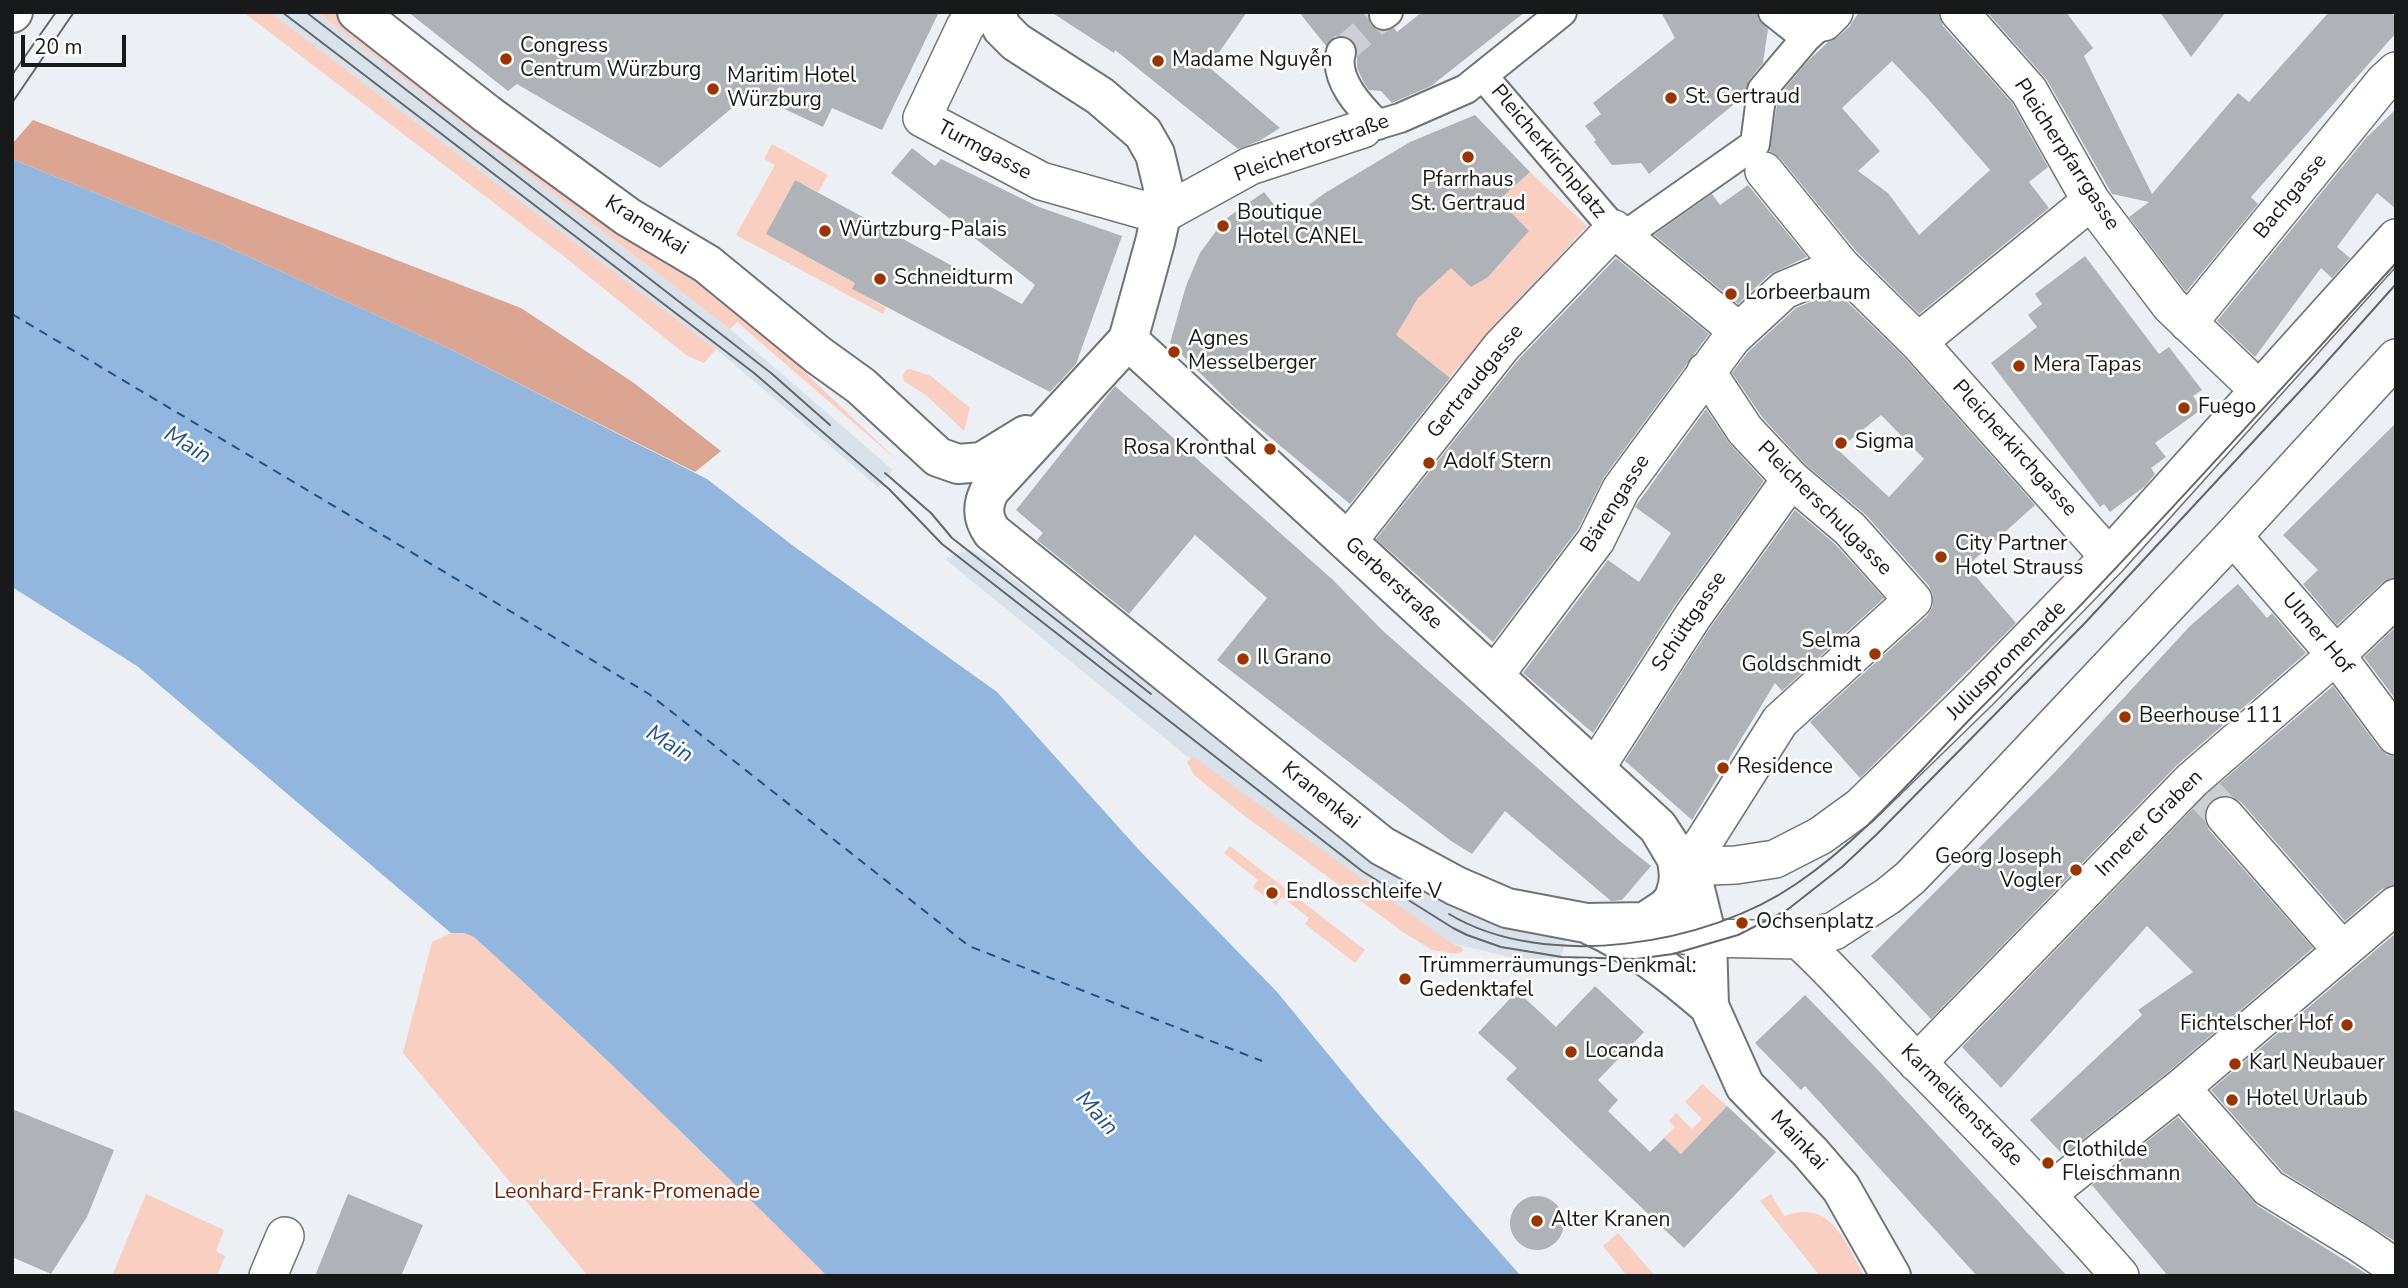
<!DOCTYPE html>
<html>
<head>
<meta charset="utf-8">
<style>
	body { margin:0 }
	#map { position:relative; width:2408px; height:1288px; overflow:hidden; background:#ecf0f5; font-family:"Nunito Sans",sans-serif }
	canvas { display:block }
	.frame { position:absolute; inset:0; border:14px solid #18191b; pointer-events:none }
	.scale { position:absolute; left:21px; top:35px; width:105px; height:32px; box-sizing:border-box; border:4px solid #18191b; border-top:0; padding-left:9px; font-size:21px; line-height:24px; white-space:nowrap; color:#18191b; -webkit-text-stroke:5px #fff; paint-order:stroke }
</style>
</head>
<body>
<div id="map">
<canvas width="2408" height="1288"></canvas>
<div class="frame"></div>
<div class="scale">20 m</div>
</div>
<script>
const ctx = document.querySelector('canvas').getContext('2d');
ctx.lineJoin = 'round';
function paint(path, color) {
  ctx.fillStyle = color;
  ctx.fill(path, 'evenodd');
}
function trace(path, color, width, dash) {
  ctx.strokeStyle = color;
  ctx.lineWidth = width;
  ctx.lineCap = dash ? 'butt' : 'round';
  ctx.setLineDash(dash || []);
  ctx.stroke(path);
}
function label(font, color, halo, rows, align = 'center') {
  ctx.font = font + ' "Nunito Sans",sans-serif';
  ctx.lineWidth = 5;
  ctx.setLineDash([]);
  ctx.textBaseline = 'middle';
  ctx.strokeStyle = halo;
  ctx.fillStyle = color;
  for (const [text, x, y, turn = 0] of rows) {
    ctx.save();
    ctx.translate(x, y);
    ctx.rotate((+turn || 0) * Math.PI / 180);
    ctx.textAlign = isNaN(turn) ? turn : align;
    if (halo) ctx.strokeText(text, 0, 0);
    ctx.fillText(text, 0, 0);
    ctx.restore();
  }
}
paint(new Path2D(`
	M270 12H317L730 329 893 470 878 487 716 349Z
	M969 549 995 564 1369 854 1566 937 1559 969 1451 943 1190 757 1189 758 945 559Z`), '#d9e2eb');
paint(new Path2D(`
	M243 12H270L716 349 704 363 686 355 561 254Z
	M317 12H338L640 246 708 280 899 462 737 322 730 329Z
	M772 144 828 175 818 192 795 180 766 234 855 283 853 289 886 308 883 314 736 235 775 165 764 159Z
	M1530 172 1587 226 1449 378 1394 355V321L1418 298 1432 275 1445 262 1471 287 1489 276 1529 231 1499 200Z
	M910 369 931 376 970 408 964 431 927 396 904 381 903 375 906 370Z
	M1192 756 1451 943 1462 947 1463 951 1457 954 1432 950 1403 932 1242 814 1194 775 1187 762Z
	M1230 846 1365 950 1355 963 1305 924 1309 918 1282 897 1276 905 1253 887 1258 880 1224 853Z
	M451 933H464L474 937C595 1046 711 1160 827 1276H588L403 1053 432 942Z
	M1702 1084 1727 1106 1681 1154 1664 1138 1675 1127 1669 1121 1676 1113 1692 1129 1702 1119 1685 1102Z
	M146 1194 224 1230 216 1251 225 1256 217 1276H112Z
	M1771 1194 1784 1216C1831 1199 1845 1241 1864 1276H1820L1760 1201Z
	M1618 1233 1655 1276H1627L1603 1246Z`), '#f8cfc0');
paint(new Path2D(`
	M33 120 521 308 634 383 721 451 695 472 452 350 221 244 12 159V144Z`), '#dba591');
paint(new Path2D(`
	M12 159 221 244 452 350 707 479 792 545 997 692 1139 850 1277 992 1374 1110 1521 1276H827C711 1160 595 1046 474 937L464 933H451L137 666 12 587Z`), '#92b6de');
trace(new Path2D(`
	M12 314 649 694 969 946 1262 1061`), '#215285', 2, [9, 7]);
paint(new Path2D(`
	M408 12H939L882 130 832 108 823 127 750 93 660 168 517 84 508 91Z
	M1051 12H1247L1209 67 1280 128 1259 141 1238 149 1115 50 1114 53Z
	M1299 12H1368L1370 24 1377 30 1385 32 1394 28 1397 32 1422 12H1525L1431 86 1392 103 1381 91 1369 90 1364 83 1357 68V46L1352 39 1344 36H1335L1326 46Z
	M1661 12H1757L1758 19 1768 29 1763 63 1749 80 1744 96 1649 174 1641 163 1612 165 1594 142 1596 140 1585 126 1601 114 1593 103 1675 38Z
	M1859 12H1939L1943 26 2012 103 2048 167 2029 182 2049 208 1919 314 1857 252 1780 158 1770 151 1778 97 1807 62 1828 42 1838 37 1849 27ZM1892 61 1928 99 1990 170 1919 235 1888 193 1858 171 1880 151 1842 108Z
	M1987 12H2066L2093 48 2084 56 2152 194 2238 93 2249 102 2329 12H2396V33L2251 197 2258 204 2186 292 2129 217 2149 202 2112 194 2047 80Z
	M2160 12H2226L2191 57Z
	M2396 109V209L2377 193 2337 247 2350 258 2332 278 2321 268 2255 357 2217 321 2366 138Z
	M1475 115 1530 172 1499 200 1529 231 1488 277 1471 287 1451 268 1418 298 1396 335 1450 378 1350 504 1235 408 1170 343 1186 286 1200 253 1224 220 1264 192 1287 221 1325 193 1410 142Z
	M912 148 935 166 941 159 1039 207 1122 236 1076 364 1050 392 852 289 855 283 766 234 795 180 1022 304 1035 285 891 173Z
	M1748 185 1807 257 1770 274 1738 304 1654 235 1712 194 1720 205Z
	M2085 256 2159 354 2169 347 2202 390 2193 396 2202 409 2155 443 2166 457 2151 468 2155 474 2144 487 2110 512 2104 504 2100 507 1991 363 2037 327 2028 315 2042 304 2035 294Z
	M1616 258 1709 334 1604 477 1578 529 1493 642 1376 539 1518 360Z
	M1836 291 1903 356 2035 505 1967 566 2016 623 1860 778 1810 722 1927 616 1933 606V595L1929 586 1866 515 1805 464 1762 417 1732 373 1748 352 1796 308ZM1881 415 1924 459 1889 497 1838 450Z
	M1115 386 1333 580 1382 630 1621 842 1651 866 1622 900 1611 901 1505 811 1472 854 1451 841 1217 660 1267 598 1195 535 1129 614 1037 540 1043 533 1016 510Z
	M1706 409 1730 444 1764 481 1675 605 1593 733 1523 673 1608 560 1639 582 1671 533 1635 507Z
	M2396 423V578L2382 583 2337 625 2303 584 2318 570 2283 535Z
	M1795 510 1835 544 1884 598 1782 691 1775 683 1692 820 1625 761 1710 628Z
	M2238 584 2267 618 2272 613 2306 653 2177 765 1931 1019 1871 956 2056 771 2190 626Z
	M2396 627V700L2364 657Z
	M2333 686 2379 748 2387 755 2396 757V885L2382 889 2345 921 2241 802 2231 796 2222 795 2212 800 2205 810V821L2209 830 2313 948 2168 1072 2063 1155 2030 1120 2142 1015 2138 1010 2193 972 2147 926 2001 1088 1962 1047 2206 795Z
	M2396 933V1242L2283 1172 2211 1090Z
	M1595 986 1644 1032 1598 1080 1618 1100 1608 1111 1650 1152 1664 1138 1681 1154 1727 1106 1776 1152 1684 1248 1506 1079 1517 1068 1478 1033 1517 991 1556 1027Z
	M1805 995 1878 1070 2067 1276H1977L1805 1086 1801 1090 1755 1043Z
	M12 1109 114 1150 87 1217 51 1274 12 1257Z
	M2178 1117 2258 1206 2370 1276H2168L2092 1185Z
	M348 1194 423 1225 401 1276H315Z
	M1510 1223a27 27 0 1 1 54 0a27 27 0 1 1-54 0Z`), '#afb3b7');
trace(new Path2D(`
	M1341 52 1384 15`), '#ccd0d4', 28, [28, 14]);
trace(new Path2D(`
	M2199 788 2225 816`), '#ccd0d4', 37, [37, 18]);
const pedestrian = new Path2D(`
	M1773 12 1806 38 1817 28
	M1384 15 1388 12
	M1341 52C1333 79 1360 107 1378 125
	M1483 76 1614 229
	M1363 129 1400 118 1466 89 1562 12
	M1624 236 1755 144 1762 90 1806 38 1807 18`);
const minor = new Path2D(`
	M976 12 965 27 922 118 1041 181 1161 215 1250 166 1363 129
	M1959 12 2029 91 2091 201 2170 305 2259 390
	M1824 22 1834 12
	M1764 171 1841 266
	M2188 323 2384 82 2396 71
	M1918 342 2091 201
	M2233 536 2336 655 2396 736
	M1347 542 1502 346 1614 229 1738 331
	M1494 676 1596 540 1621 489 1732 338 1784 290 1841 266 1918 342 2109 557
	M1595 769 1693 616 1791 479
	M2225 816 2342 950
	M1684 867 1736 865 1775 859 1820 836 1860 807 1978 692 2109 557 2396 238
	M1684 867 1703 843 1780 721 1913 600 1850 529 1791 479 1745 430 1706 371
	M1616 927 1707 938 1799 940 1834 931 1888 896 1910 878 1938 849 2233 536 2396 358
	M1799 940C1837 974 1870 1014 1906 1051 1979 1125 2052 1198 2120 1276
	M1917 1063 2192 780 2336 655 2396 598
	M2181 1088 2269 1188 2361 1244 2396 1268
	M2047 1194 2181 1088 2396 905
	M268 1276 285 1236`);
const tertiary = new Path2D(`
	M357 12 487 114 628 217 707 264 818 355 861 386 938 457 958 464 982 462 1026 435
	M995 12 1002 28 1016 42 1100 96 1143 133 1155 154 1163 187 1161 215 1155 242 1128 340 990 490C982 505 982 518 992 532L1382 846 1456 886 1507 908 1586 923 1645 922 1666 908 1674 899 1678 885 1679 876 1677 859 1658 827
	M1128 340 1658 827 1684 867 1695 889 1707 938 1709 1006 1745 1086 1810 1152 1841 1188 1891 1276
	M1590 925C1635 945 1672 974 1709 1006`);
const secondary = new Path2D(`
	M12 13 13 12`);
trace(pedestrian, '#707377', 32);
trace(minor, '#707377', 40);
trace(tertiary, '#707377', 42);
trace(secondary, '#707377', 42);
trace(pedestrian, '#fff', 28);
trace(minor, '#fff', 37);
trace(tertiary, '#fff', 38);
trace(secondary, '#fff', 38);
trace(new Path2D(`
	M282 12 754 373 889 489 942 544 1362 871 1453 928 1467 935 1501 947 1562 957 1636 959 1673 954 1738 935 1787 910 1843 866 1877 834 2084 624 2314 376 2396 284
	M306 12 771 373 830 425
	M12 75 56 12
	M12 103 74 12
	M885 473 931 513 952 538 1151 694
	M1449 914C1545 972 1708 945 1796 884 1864 838 1918 772 1975 714 2120 568 2257 415 2396 263`), '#646669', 2);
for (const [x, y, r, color] of [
	[506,59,7,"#9a3500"],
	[1158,61,7,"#9a3500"],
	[713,89,7,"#9a3500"],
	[1671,98,7,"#9a3500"],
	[1468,157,7,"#9a3500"],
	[1223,226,7,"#9a3500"],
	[825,231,7,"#9a3500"],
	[880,279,7,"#9a3500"],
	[1731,294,7,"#9a3500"],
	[1174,352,7,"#9a3500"],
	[2019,366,7,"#9a3500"],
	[2184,408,7,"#9a3500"],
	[1841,443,7,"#9a3500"],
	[1270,449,7,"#9a3500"],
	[1429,463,7,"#9a3500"],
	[1941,557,7,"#9a3500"],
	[1875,654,7,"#9a3500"],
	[1243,659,7,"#9a3500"],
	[2125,717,7,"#9a3500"],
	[1723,768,7,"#9a3500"],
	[2076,870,7,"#9a3500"],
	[1272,893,7,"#9a3500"],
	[1742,923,7,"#9a3500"],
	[1405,979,7,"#9a3500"],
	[2347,1025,7,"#9a3500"],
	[1571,1052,7,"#9a3500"],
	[2235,1064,7,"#9a3500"],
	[2232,1100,7,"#9a3500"],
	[2048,1163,7,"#9a3500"],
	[1537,1221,7,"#9a3500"]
]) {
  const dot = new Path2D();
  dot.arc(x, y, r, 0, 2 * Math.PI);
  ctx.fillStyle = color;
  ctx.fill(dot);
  trace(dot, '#fff', 2.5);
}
label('21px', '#18191b', '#fff', [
	["Congress",520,47],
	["Centrum Würzburg",520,71],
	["Madame Nguyễn",1172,61],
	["Maritim Hotel",727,77],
	["Würzburg",727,101],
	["St. Gertraud",1685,98],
	["Pfarrhaus",1468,181,"center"],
	["St. Gertraud",1468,205,"center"],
	["Boutique",1237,214],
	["Hotel CANEL",1237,238],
	["Würtzburg-Palais",839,231],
	["Schneidturm",894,279],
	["Lorbeerbaum",1745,294],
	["Agnes",1188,340],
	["Messelberger",1188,364],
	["Mera Tapas",2033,366],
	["Fuego",2198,408],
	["Sigma",1855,443],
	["Rosa Kronthal",1256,449,"right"],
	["Adolf Stern",1443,463],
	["City Partner",1955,545],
	["Hotel Strauss",1955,569],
	["Selma",1861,642,"right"],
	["Goldschmidt",1861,666,"right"],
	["Il Grano",1257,659],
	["Beerhouse 111",2139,717],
	["Residence",1737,768],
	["Georg Joseph",2062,858,"right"],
	["Vogler",2062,882,"right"],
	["Endlosschleife V",1286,893],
	["Ochsenplatz",1756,923],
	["Trümmerräumungs-Denkmal:",1419,967],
	["Gedenktafel",1419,991],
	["Fichtelscher Hof",2333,1025,"right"],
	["Locanda",1585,1052],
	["Karl Neubauer",2249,1064],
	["Hotel Urlaub",2246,1100],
	["Clothilde",2062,1151],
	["Fleischmann",2062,1175],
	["Alter Kranen",1551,1221]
], 'left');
label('21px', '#18191b', '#fff', [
	["Pleichertorstraße",1312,149,-20],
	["Turmgasse",984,151,28],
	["Pleicherkirchplatz",1548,152,50],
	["Pleicherpfarrgasse",2066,155,57],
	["Bachgasse",2291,197,-51],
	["Kranenkai",646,226,32],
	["Gertraudgasse",1476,382,-51],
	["Pleicherkirchgasse",2014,449,48],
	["Bärengasse",1616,504,-58],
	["Pleicherschulgasse",1824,509,45],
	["Gerberstraße",1393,584,43],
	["Schüttgasse",1690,622,-56],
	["Ulmer Hof",2317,634,50],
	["Juliuspromenade",2007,661,-45],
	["Kranenkai",1320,796,39],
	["Innerer Graben",2150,824,-45],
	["Karmelitenstraße",1961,1106,45],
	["Mainkai",1798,1141,47]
]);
label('21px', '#67270b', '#fff', [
	["Leonhard-Frank-Promenade",627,1193]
]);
label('italic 23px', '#215285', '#fff', [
	["Main",187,446,32],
	["Main",669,745,32],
	["Main",1096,1114,48]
]);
</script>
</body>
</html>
